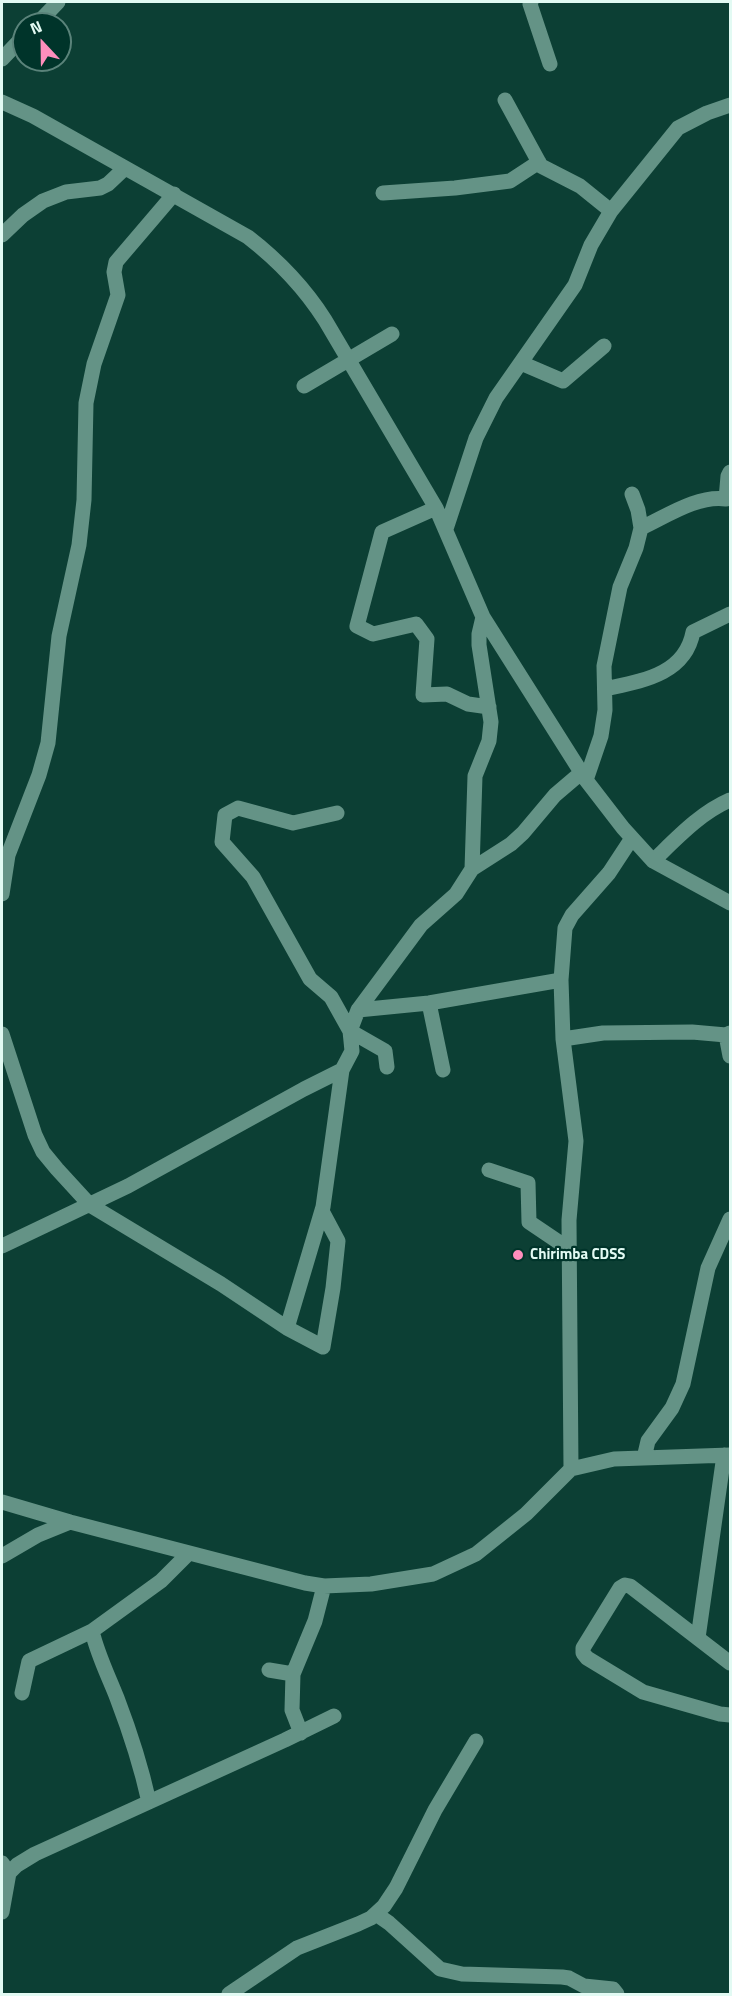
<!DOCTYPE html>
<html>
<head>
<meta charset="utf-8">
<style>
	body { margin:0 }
	#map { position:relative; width:732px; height:1996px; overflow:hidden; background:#0c3f34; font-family:"Titillium Web",sans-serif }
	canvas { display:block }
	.frame { position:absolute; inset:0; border:3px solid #e2faf3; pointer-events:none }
	.north { position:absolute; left:12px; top:12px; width:60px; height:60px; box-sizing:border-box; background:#00342a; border:2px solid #5a837a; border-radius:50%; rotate:338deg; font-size:16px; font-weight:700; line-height:24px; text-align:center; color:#e2faf3 }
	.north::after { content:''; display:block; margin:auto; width:21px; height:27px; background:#fe8ebc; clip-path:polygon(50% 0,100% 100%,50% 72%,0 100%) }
</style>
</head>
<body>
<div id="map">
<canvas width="732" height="1996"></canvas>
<div class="frame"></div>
<div class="north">N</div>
</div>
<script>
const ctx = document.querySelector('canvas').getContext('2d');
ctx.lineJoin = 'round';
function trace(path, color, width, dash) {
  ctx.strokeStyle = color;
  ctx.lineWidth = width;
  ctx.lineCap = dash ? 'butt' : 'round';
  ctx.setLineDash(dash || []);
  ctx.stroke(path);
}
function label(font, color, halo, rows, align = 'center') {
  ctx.font = font + ' "Titillium Web",sans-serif';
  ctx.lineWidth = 4.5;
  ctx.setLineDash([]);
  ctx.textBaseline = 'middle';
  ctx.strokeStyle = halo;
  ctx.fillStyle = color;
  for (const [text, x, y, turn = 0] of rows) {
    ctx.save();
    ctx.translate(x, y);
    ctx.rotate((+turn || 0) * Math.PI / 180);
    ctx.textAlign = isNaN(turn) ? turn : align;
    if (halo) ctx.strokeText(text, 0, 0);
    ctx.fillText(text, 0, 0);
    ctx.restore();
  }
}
trace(new Path2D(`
	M531 2 530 4 550 64
	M37 24 58 2
	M2 59 24 36
	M505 100 541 166 580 186 611 211
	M2 102 33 116 248 237C279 261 304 287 325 320L436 508 483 617 586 780 623 828 653 861 730 903
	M383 193 455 188 510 181 539 162
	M2 235 23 215 43 201 66 192 100 188 108 184 125 168
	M521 363 563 381 604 346
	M304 386 392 334
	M436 508 382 532 357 626 373 634 416 624 427 639 423 695 447 694 468 704 489 707
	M641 528C667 516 697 495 726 499L728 476 730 472
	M446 529 476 438 496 398 575 285 591 245 611 211 678 128 707 113 730 105
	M605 689C641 681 685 675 693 632L730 614
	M586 780 601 736 605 710 604 666 620 587 636 548 641 528 638 510 632 494
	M337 813 293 823 238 808 225 815 222 842 253 877 310 979 331 997 350 1031 385 1051 387 1067
	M653 861C677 838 700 813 730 800
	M472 869 511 844 523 833 555 795 582 772
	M2 894 8 855 39 775 48 743 59 636 79 545 84 500 86 403 94 364 118 295 114 272 116 262 174 194
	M429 1003 443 1070
	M358 1010 421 925 456 894 472 869 475 776 489 741 491 722 479 645V634L483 617
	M2 1034 35 1135 43 1152 57 1169 90 1205 221 1284 287 1328 323 1347 333 1288 338 1241 322 1211
	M726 1035 730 1056
	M563 1039 603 1033 692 1032 726 1035 730 1033
	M489 1170 528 1183 529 1222 569 1249
	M2 1246 128 1186 304 1089 342 1070 352 1051 350 1031 358 1010 429 1003 561 980
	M287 1328 323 1207 342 1070
	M644 1458 648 1441 672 1408 683 1384 708 1268 730 1219
	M571 1469 569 1220 576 1141 563 1039 561 980 565 928 572 915 609 873 632 838
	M2 1502 70 1522 305 1583 324 1586 371 1584 433 1574 476 1554 526 1514 571 1469 614 1459 730 1455
	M2 1556 38 1535 70 1522
	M698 1638 724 1455
	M730 1663 630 1586 625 1585 620 1588 583 1648V1653L587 1658 643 1692 720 1714 730 1715
	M269 1670 293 1674 292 1710 301 1733
	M293 1674 315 1621 324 1586
	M22 1693 29 1661 92 1631
	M149 1802C141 1766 130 1732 117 1698 108 1675 98 1656 92 1631L161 1581 189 1553
	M2 1863 9 1873 2 1912
	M9 1873 17 1865 35 1854 285 1740 334 1716
	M376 1914 389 1923 440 1969 462 1974 562 1977 569 1978 584 1986 613 1989 617 1994
	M229 1994 297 1948 358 1924 371 1918 384 1906 396 1888 435 1810 476 1741`), '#649386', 15);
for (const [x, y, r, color] of [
	[518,1255,6,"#fe8ebc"]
]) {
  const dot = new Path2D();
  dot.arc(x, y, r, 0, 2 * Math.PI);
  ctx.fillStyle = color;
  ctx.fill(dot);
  trace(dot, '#00342a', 2);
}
label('bold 15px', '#e2faf3', '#00342a', [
	["Chirimba CDSS",530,1255]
], 'left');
</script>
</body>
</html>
